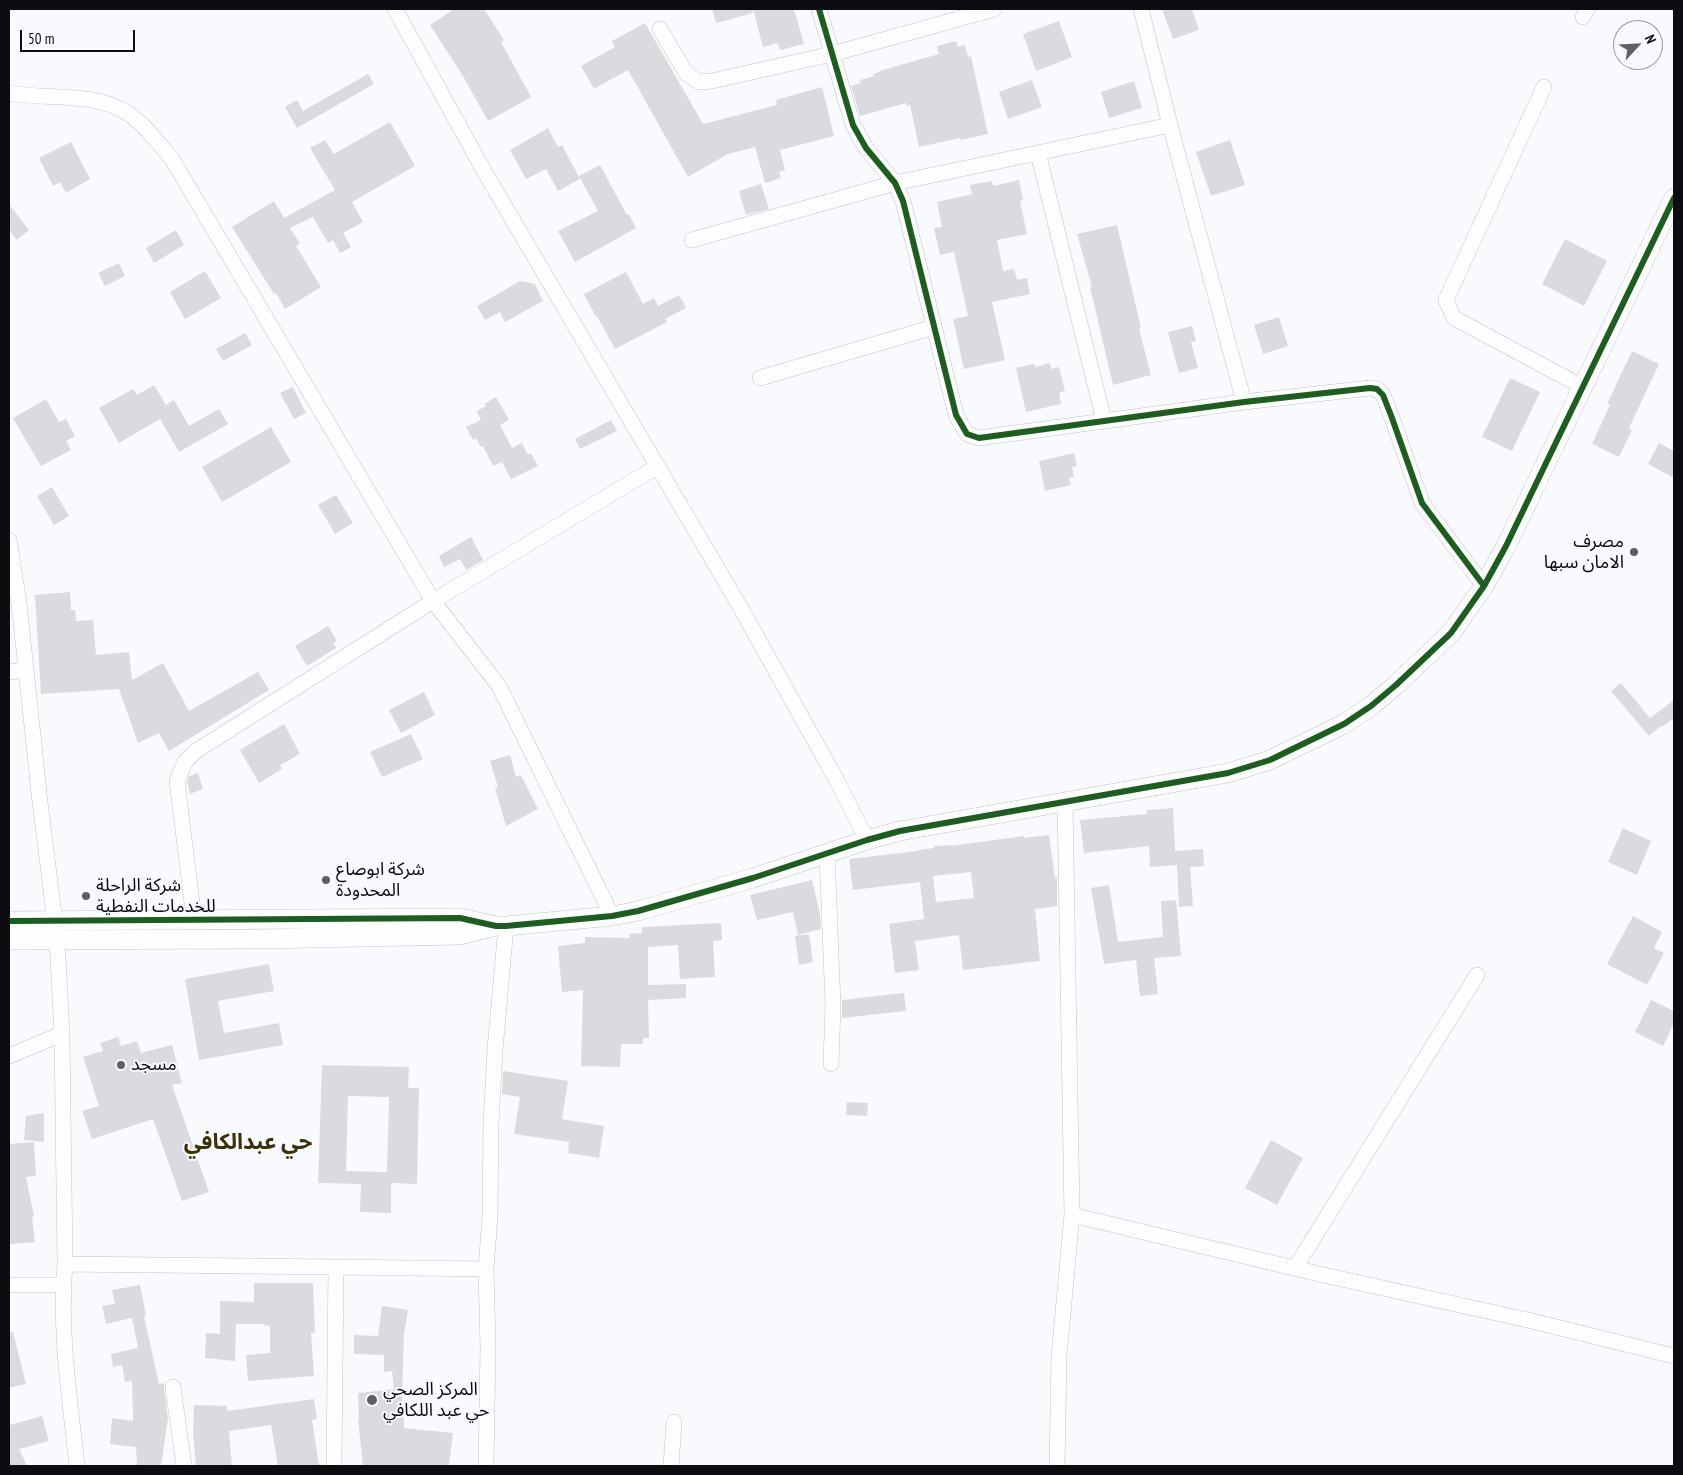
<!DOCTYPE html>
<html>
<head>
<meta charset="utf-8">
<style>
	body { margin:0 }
	#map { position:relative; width:1683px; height:1475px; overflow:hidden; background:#f9fafe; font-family:"PT Sans Narrow",sans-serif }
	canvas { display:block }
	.frame { position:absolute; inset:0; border:10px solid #0d0d11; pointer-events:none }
	.north { position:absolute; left:1613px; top:20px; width:50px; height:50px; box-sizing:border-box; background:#f8f9ff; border:1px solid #9a9ba0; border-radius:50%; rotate:65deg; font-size:14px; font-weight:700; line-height:20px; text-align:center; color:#0d0d11 }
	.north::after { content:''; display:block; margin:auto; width:18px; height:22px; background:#606064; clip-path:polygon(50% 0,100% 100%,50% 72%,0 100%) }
	.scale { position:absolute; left:20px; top:30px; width:115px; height:22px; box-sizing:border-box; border:2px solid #0d0d11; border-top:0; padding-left:6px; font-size:15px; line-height:18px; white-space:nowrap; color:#0d0d11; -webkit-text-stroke:4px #f8f9ff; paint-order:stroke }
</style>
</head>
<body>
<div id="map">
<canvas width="1683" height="1475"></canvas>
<div class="frame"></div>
<div class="north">N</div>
<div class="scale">50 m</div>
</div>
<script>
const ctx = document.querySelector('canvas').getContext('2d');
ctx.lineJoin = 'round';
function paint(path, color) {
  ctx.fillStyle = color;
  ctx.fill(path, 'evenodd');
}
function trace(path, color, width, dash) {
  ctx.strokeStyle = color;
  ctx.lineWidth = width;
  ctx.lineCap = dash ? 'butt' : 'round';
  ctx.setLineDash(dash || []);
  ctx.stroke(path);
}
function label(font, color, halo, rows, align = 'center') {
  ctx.font = font + ' "PT Sans Narrow","Noto Sans Arabic",sans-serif';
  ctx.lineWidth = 4;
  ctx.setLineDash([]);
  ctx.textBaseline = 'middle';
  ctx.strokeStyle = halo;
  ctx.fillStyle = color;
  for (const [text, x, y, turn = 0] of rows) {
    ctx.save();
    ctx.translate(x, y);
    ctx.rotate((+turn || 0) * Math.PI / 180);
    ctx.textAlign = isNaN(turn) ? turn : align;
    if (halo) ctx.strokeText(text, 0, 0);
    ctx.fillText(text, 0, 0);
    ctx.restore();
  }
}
paint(new Path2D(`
	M454 9H484L504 40 501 42 531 97 488 121 463 76 430 25Z
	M712 9H752L753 13 716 23Z
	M753 9H794L804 44 780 50 778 43 763 47Z
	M1162 9H1192L1199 30 1173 39Z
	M1059 21 1072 57 1036 71 1023 34Z
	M645 23 703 124 777 105 776 100 822 87 834 136 780 150 785 170 779 172 781 178 765 183 755 147 728 154 688 177 628 70 594 89 581 66 615 47 612 41Z
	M956 41 958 47 965 45 968 57 971 56 988 134 961 140 960 138 919 147 910 105 907 106 906 103 860 116 851 86 861 83 860 80 874 76 873 74 879 72V71L939 54 937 46Z
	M368 74 374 84 297 128 285 107 297 100 303 111Z
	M1032 80 1042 107 1008 119 999 92Z
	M1134 81 1142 108 1109 118 1101 92Z
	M390 122 415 166 352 202 363 222 343 233 351 247 340 253 333 240 328 243 313 217 290 228 300 244 296 246 321 287 285 309 276 293 274 294 232 227 274 201 284 218 335 190 310 148 325 140 334 154Z
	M548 128 558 147 562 145 580 179 558 191 546 169 526 179 510 150Z
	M1230 140 1245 185 1211 196 1196 152Z
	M71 142 90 179 66 193 60 182 53 186 39 158Z
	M600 165 627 215 629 214 636 228 575 262 558 231 598 211 579 176Z
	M1019 180 1023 200 1020 201 1027 234 997 240 1003 271 1014 269 1017 280 1027 278 1030 294 992 302 1005 360 964 369 953 319 968 316 954 252 940 255 934 228 942 227 937 202 972 194 970 185 992 181 993 186Z
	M761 184 769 209 746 215 739 191Z
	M9 204 29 230 17 240 9 230Z
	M1117 225 1141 328 1139 329 1151 375 1113 385 1090 287H1092L1077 234Z
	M176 230 184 245 154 263 146 248Z
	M1565 239 1607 261 1584 306 1542 284Z
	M119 263 125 276 105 286 98 273Z
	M205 271 221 298 185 319 170 292Z
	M626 272 643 304 654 298 658 306 679 295 686 308 665 319 667 322 615 349 597 316 596 317 584 294Z
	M520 281 535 284 543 301 505 322 500 312 485 320 477 306Z
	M1279 317 1288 346 1263 354 1254 325Z
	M1192 326 1196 341 1191 342 1198 368 1179 373 1168 332Z
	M245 333 252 345 223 361 216 349Z
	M1632 351 1659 364 1629 428 1632 430 1619 457 1592 444 1610 405 1607 404Z
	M1050 363 1051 369 1059 367 1065 391 1059 393 1061 404 1026 412 1016 368 1034 364 1035 367Z
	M1510 378 1540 392 1512 451 1482 437Z
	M154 385 166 405 174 400 189 426 219 409 228 424 179 452 160 419 119 443 99 408 133 389 137 395Z
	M293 387 306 413 294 419 280 393Z
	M496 397 509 420 500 425 512 448 522 443 528 455 531 453 538 466 511 479 502 462 493 466 483 446 481 447 476 438 473 440 466 427 481 420 477 411 486 406 484 404Z
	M46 399 59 422 66 419 75 436 66 441 71 450 41 466 13 418Z
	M611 420 617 431 580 449 575 439Z
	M271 427 291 462 222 502 202 467Z
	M1659 443 1674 451V478L1648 464Z
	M1074 453 1077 466 1072 467 1074 477 1069 478 1071 485 1045 491 1039 461Z
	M52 487 69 516 54 525 37 496Z
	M336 495 353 523 335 534 318 505Z
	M471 537 483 560 466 570 460 559 444 567 439 556Z
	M70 592 71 610H75L76 621 93 620 96 655 129 652 132 680 163 663 189 711 258 672 269 690 169 751 159 733 138 743 119 689 41 694 35 595Z
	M328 626 337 641 333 643 336 648 307 666 295 646Z
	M1621 683 1650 718 1674 700V718L1662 727 1661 726 1649 736 1611 691Z
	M424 692 435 715 401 733 389 710Z
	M284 724 300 754 280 765 282 769 259 783 240 750Z
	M411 734 423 759 382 777 370 752Z
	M510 755 516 777 521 775 538 809 506 826 495 788 498 787 490 761Z
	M198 773 203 789 190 794 187 782 189 776Z
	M1173 808 1175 851 1203 849 1204 866 1190 867 1193 906 1179 907 1177 865 1150 867 1149 846 1084 853 1080 820 1147 814V810Z
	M1623 828 1651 841 1637 875 1608 862Z
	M1049 835 1055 878 1057 877V906L1035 909 1040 961 963 970 959 935 915 941 919 970 895 973 889 924 924 919 920 882 853 890 849 859 918 851V850L934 848V846L950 845V846L1024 836V838ZM971 872 974 898 936 902 933 876Z
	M812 880 820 914 821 929 798 935 793 912 757 920 750 895Z
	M1109 885 1118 942 1163 937 1161 901 1176 900 1181 956 1154 958 1158 994 1140 996 1136 960 1104 964 1091 888Z
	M1633 916 1662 932 1654 948 1664 953 1647 985 1607 964Z
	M721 923 722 940 713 941 715 977 680 979 678 945 648 947V985L686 984V998L648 1000 649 1038H643V1044H621L620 1067 581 1066 583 990 562 992 558 946 585 943V937L630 938 629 934 642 933V927Z
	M809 934 813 962 799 965 795 936Z
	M269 964 274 991 218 1001 224 1033 279 1023 283 1045 199 1060 185 979Z
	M904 993 906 1011 842 1018V1000Z
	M1651 1000 1674 1011V1023L1663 1046 1635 1032Z
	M118 1037 121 1046 137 1041 141 1053 172 1045 182 1083 172 1085 209 1192 182 1201 153 1119 92 1139 82 1111 99 1106 83 1057 103 1051 100 1043Z
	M322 1065 409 1067 408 1088H419L417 1184 391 1183V1213L360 1212 361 1184 318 1183ZM348 1096 389 1097 387 1172 346 1171Z
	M503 1071 568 1081 562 1119 604 1126 599 1158 568 1153 569 1142 514 1134 520 1097 502 1094Z
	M847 1102 868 1103 867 1116 846 1115Z
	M44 1113V1142L24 1140 26 1116Z
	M1271 1140 1303 1158 1277 1205 1245 1188Z
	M34 1142 36 1176 26 1177 34 1216 32 1217 35 1242 10 1244 9 1230V1144Z
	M254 1283H313L315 1333H311L314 1376 248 1381 246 1355 270 1353V1326L263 1325V1324H236L235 1361 205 1358 206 1333 220 1334V1301L254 1302Z
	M140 1285 146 1315 144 1316 159 1384 164 1383V1388L168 1418 161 1466H137L136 1447 110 1444 112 1418 133 1421 132 1381 125 1382 122 1365 113 1367 111 1354 138 1348 132 1318 106 1324 102 1306 115 1304 112 1290Z
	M382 1306 408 1310 404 1334 402 1396V1417H404V1428L453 1433 449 1466H363L358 1420H359L358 1393 394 1389 392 1371 384 1372V1355L354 1354V1335L378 1336Z
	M9 1332H13L26 1384 9 1388Z
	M314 1399 317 1419 312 1420 319 1466H278L271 1425 229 1431 232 1466H196L193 1434 194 1405 227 1406V1411Z
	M42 1416 49 1441 19 1449 27 1466H9V1424L10 1425Z`), '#dbdbdf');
const minor = new Path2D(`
	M395 9 484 171 739 605 836 779 867 840
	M819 9 853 125 866 148 895 183 903 201 956 415 967 434 979 438 1244 402 1370 388 1377 389 1383 395 1392 418 1422 503 1484 586
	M1141 9 1170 125 1244 402
	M1583 17 1587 9
	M660 29 686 73 699 82 712 81 832 54 994 9
	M1544 87 1446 300 1454 318 1583 387
	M9 93C48 100 95 91 129 114 146 126 159 144 172 159L433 601 499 686 612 916
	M1038 153 1104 421
	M692 240 895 183 1170 125
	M760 378 934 327
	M9 540 19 603 40 802 57 939 62 1034 65 1264C59 1332 70 1399 77 1466
	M9 672 26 670
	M827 854 833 1005 831 1064
	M194 919 177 781 185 762 196 751 433 601 658 466
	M9 1056 62 1034
	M1072 1215 1319 1274 1532 1321 1674 1356
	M65 1264 336 1267
	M1295 1268 1477 975
	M9 1285H63
	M173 1387 184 1466
	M334 1466 336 1267 486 1269
	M486 1466 488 1348 486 1269 490 1216 491 1123 495 1050 506 926
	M671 1466 674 1422
	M1057 1466 1059 1356 1072 1215 1065 801`);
const tertiary = new Path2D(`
	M9 921 460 918 496 926H506L612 916 638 911 753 878 867 840 900 831 1228 773 1270 760 1344 724 1371 706 1396 685 1451 633 1484 586 1506 546 1674 198
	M9 940 261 939 460 935 495 926`);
trace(minor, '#c3c3c6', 16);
trace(tertiary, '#c3c3c6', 20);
trace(minor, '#fefeff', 15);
trace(tertiary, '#fefeff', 19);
trace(new Path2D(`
	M819 9 853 125 866 148 895 183 903 201 956 415 967 434 979 438 1244 402 1370 388 1377 389 1383 395 1392 418 1422 503 1484 586
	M9 921 460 918 496 926H506L612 916 638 911 753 878 867 840 900 831 1228 773 1270 760 1344 724 1371 706 1396 685 1451 633 1484 586 1506 546 1674 198`), '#1b5e20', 6);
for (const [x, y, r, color] of [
	[1634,552,5,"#606064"],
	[326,880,5,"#606064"],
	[86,896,5,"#606064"],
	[121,1065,5,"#606064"],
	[372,1400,6,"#606064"]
]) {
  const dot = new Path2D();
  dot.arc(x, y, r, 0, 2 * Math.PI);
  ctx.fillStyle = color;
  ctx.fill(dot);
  trace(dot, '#f8f9ff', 2);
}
label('18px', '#0d0d11', '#f8f9ff', [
	["مصرف",1624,542,"right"],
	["الامان سبها",1624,563,"right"],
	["شركة ابوصاع",336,870],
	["المحدودة",336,891],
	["شركة الراحلة",96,886],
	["للخدمات النفطية",96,907],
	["مسجد",131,1065],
	["المركز الصحي",383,1390],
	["حي عبد اللكافي",383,1411]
], 'left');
label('bold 22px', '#3a3106', '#f8f9ff', [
	["حي عبدالكافي",248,1143]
]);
</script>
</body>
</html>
